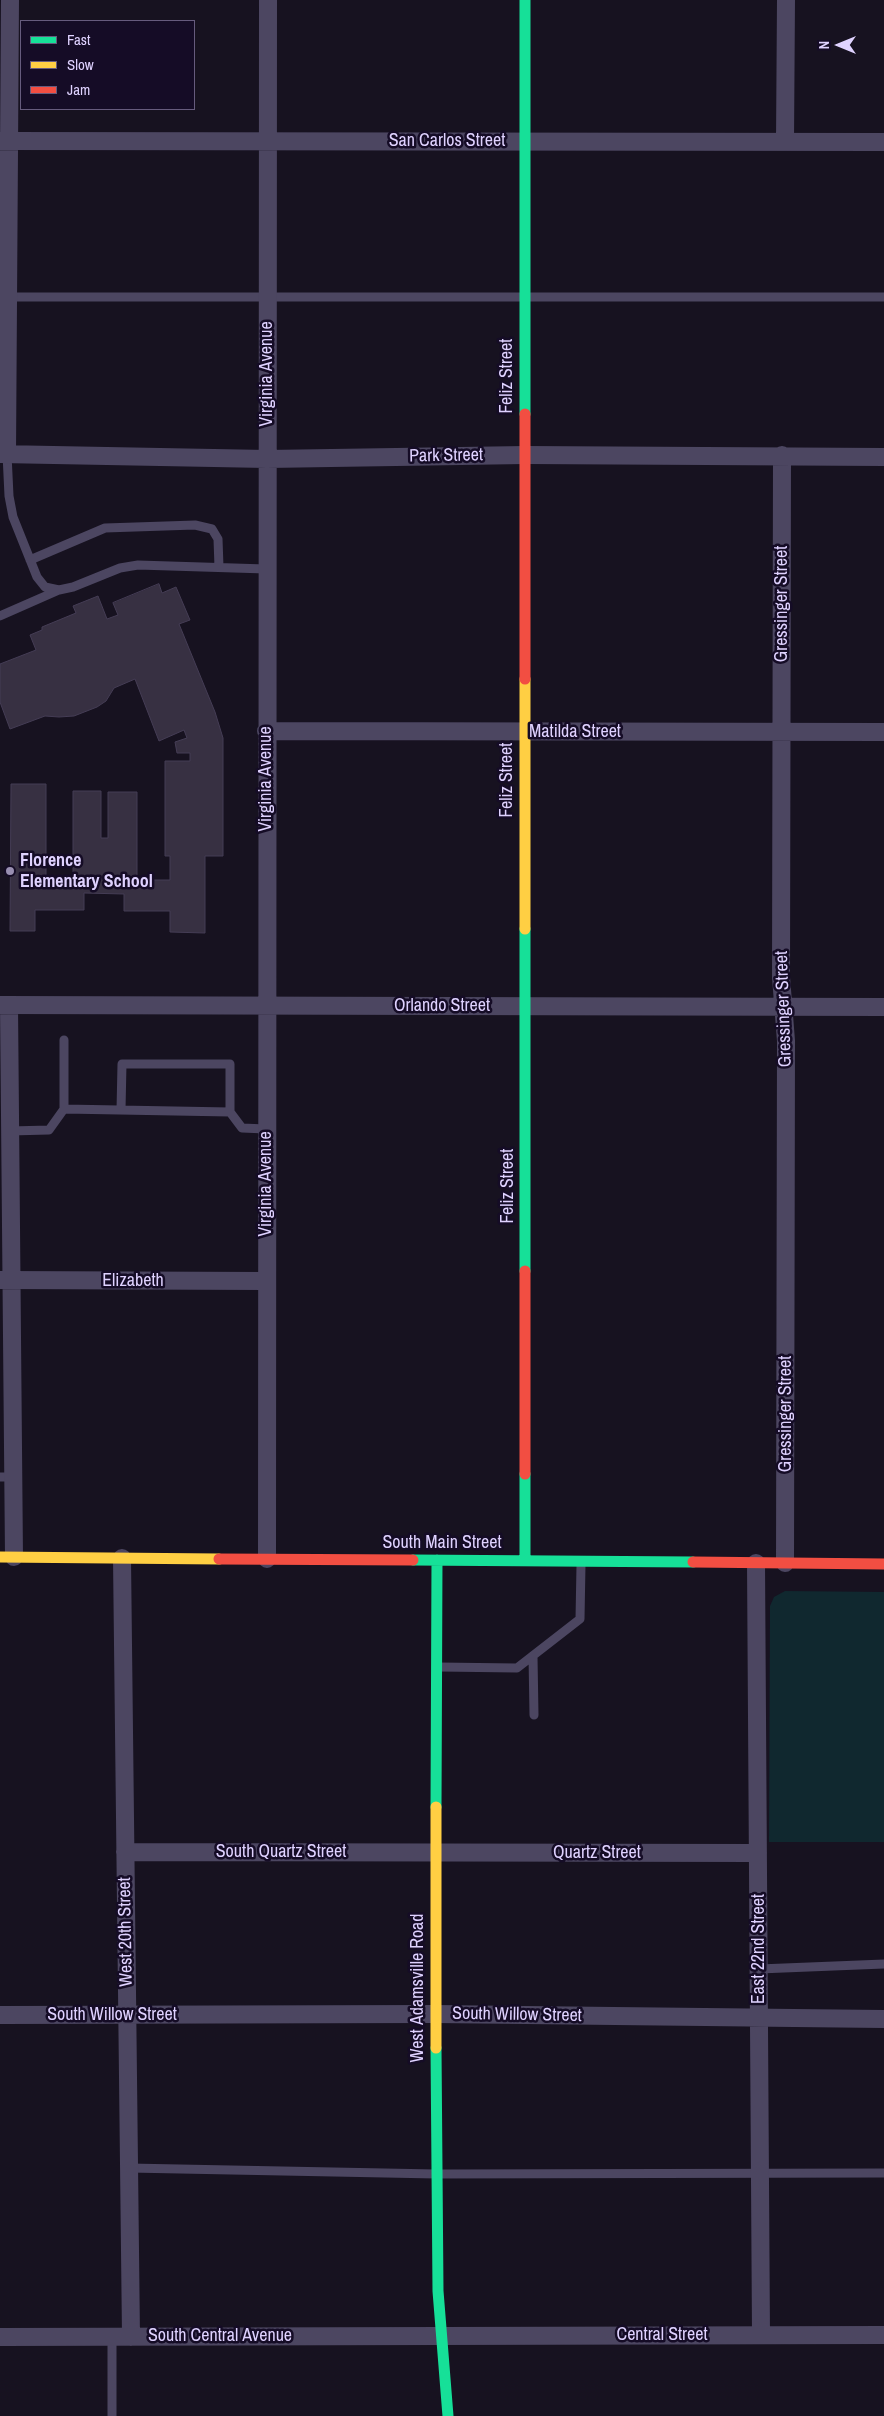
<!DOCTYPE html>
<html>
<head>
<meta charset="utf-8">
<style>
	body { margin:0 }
	#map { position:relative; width:884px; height:2416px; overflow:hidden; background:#171220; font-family:"Archivo Narrow",sans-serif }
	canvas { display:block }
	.legend { position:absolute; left:20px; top:20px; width:175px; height:90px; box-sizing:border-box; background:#150c26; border:1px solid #665b7d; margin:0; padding:6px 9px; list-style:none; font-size:15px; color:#dfd2ff }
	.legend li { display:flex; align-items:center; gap:10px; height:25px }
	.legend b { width:25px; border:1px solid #665b7d }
	.north { position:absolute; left:814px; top:20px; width:50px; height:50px; -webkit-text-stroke:4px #150c26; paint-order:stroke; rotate:270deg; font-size:14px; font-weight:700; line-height:20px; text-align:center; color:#dfd2ff }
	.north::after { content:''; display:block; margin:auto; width:18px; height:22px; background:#dfd2ff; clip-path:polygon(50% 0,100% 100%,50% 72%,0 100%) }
</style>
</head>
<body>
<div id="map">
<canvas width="884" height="2416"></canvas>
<ul class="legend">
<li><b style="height:6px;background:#16e098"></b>Fast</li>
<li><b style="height:6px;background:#ffcf43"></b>Slow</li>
<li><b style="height:6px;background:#f24e42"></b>Jam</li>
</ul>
<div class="north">N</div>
</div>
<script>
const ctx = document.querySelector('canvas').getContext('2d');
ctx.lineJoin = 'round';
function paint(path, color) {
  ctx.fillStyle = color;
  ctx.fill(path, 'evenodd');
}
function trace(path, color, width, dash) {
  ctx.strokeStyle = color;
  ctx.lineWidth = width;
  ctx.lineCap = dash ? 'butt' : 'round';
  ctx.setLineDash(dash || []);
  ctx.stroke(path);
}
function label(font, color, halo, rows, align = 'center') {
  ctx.font = font + ' "Archivo Narrow",sans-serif';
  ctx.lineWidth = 5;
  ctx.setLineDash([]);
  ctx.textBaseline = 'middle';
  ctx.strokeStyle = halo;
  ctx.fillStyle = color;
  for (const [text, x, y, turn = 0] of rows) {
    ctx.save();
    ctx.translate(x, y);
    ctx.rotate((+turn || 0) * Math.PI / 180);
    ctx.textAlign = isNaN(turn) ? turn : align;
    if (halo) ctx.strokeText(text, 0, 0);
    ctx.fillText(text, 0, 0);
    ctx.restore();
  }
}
paint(new Path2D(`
	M785 1591 884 1592V1842H769L770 1606 774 1597Z`), '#10282f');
const building = new Path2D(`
	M159 584 162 593 176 587 190 620 179 624 215 712 223 738V856H205V933L170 932V911H124V894L84 893V910H35V931H10L11 784H46V877H73V791H101V838H108V792H137V880H170V856H165V761H190V753H177L175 742 187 738 184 730 159 741 135 679 114 688 106 701 97 707 74 716 59 717 45 716 10 729 0 702V664L36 650 30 635 42 630V627L76 613 73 606 98 596 107 619 118 615 113 603Z`);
paint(building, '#373042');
trace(building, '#453d55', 1);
trace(new Path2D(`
	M7 297H884
	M7 454 9 496 13 517 37 577 45 587 59 590 73 587 120 568 138 565 266 569
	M30 560 105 528 195 525 212 529 218 539 219 567
	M0 616 59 590
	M64 1109V1040
	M230 1112 242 1128 266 1129
	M10 1131 49 1130 64 1109 230 1112V1064H122L121 1110
	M0 1477H13
	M533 1656 534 1715
	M439 1667 517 1668 580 1619 581 1565
	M759 1969 884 1964
	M129 2168 436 2174 884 2173
	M112 2416V2337`), '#4c4661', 9);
trace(new Path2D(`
	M0 141 884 142
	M785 141 786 0
	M0 454 267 459 525 455 884 457
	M7 454 10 0
	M782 455 781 977 786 1041 785 1563
	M266 731 884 732
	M0 1005 884 1007
	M9 1005 14 1557
	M0 1280 266 1281
	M122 1558 131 2337
	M267 1559 268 0
	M756 1563 761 2335
	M125 1852 758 1853
	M0 2015 435 2014 884 2019
	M0 2337 884 2335`), '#4c4661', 18);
trace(new Path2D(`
	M525 0V414
	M525 929V1271
	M525 1474V1561
	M413 1560 693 1562
	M436 1807 437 1560
	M436 2048 438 2291 448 2416`), '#16e098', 11);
trace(new Path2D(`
	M525 679V929
	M0 1557 219 1559
	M436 1807V2048`), '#ffcf43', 11);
trace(new Path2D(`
	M525 414V679
	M525 1271V1474
	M219 1559 413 1560
	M693 1562 884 1564`), '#f24e42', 11);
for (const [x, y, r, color] of [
	[10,871,5,"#998fb1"]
]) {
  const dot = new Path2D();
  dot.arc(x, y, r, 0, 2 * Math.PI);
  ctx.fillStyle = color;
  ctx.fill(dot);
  trace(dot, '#150c26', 2);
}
label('18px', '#dfd2ff', '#150c26', [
	["San Carlos Street",447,141],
	["Virginia Avenue",267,374,-90],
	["Feliz Street",507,376,-90],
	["Park Street",446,456,-1],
	["Gressinger Street",782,604,-90],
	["Matilda Street",575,732],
	["Virginia Avenue",266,779,-90],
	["Feliz Street",507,780,-90],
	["Orlando Street",442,1006],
	["Gressinger Street",784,1009,-92],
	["Virginia Avenue",266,1184,-90],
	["Feliz Street",508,1186,-90],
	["Elizabeth",133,1281],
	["Gressinger Street",786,1414,-90],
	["South Main Street",442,1543],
	["South Quartz Street",281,1852],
	["Quartz Street",597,1853],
	["West 20th Street",126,1932,-91],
	["East 22nd Street",759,1949,-90],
	["West Adamsville Road",418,1988,-90],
	["South Willow Street",112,2015],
	["South Willow Street",517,2015,1],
	["Central Street",662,2335],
	["South Central Avenue",220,2336]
]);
label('bold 18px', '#dfd2ff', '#150c26', [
	["Florence",20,861],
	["Elementary School",20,882]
], 'left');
</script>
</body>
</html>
